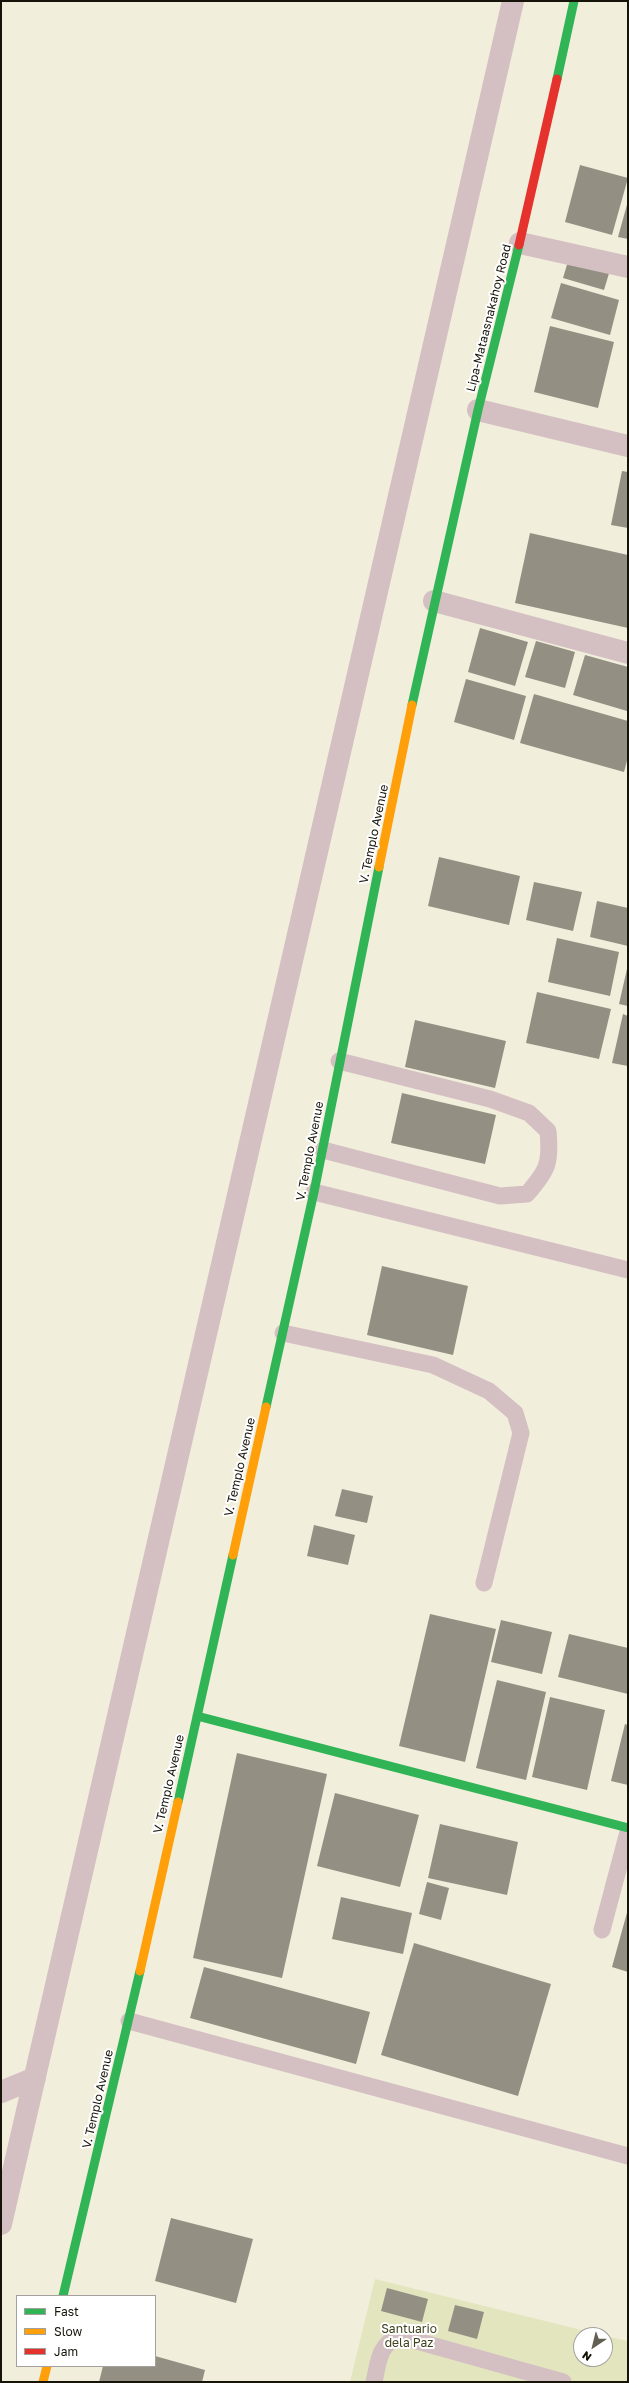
<!DOCTYPE html>
<html>
<head>
<meta charset="utf-8">
<style>
	body { margin:0 }
	#map { position:relative; width:629px; height:2383px; overflow:hidden; background:#f2eedc; font-family:"Golos Text",sans-serif }
	canvas { display:block }
	.frame { position:absolute; inset:0; border:2px solid #161409; pointer-events:none }
	.legend { position:absolute; left:16px; top:2295px; width:140px; height:72px; box-sizing:border-box; background:#fff; border:1px solid #a2a19d; margin:0; padding:5px 7px; list-style:none; font-size:12px; color:#161409 }
	.legend li { display:flex; align-items:center; gap:8px; height:20px }
	.legend b { width:20px; border:1px solid #a2a19d }
	.north { position:absolute; left:573px; top:2327px; width:40px; height:40px; box-sizing:border-box; background:#fff; border:1px solid #a2a19d; border-radius:50%; rotate:215deg; font-size:11px; font-weight:700; line-height:16px; text-align:center; color:#161409 }
	.north::after { content:''; display:block; margin:auto; width:14px; height:18px; background:#636053; clip-path:polygon(50% 0,100% 100%,50% 72%,0 100%) }
</style>
</head>
<body>
<div id="map">
<canvas width="629" height="2383"></canvas>
<div class="frame"></div>
<ul class="legend">
<li><b style="height:5px;background:#30b455"></b>Fast</li>
<li><b style="height:5px;background:#ff9f0a"></b>Slow</li>
<li><b style="height:5px;background:#e5322d"></b>Jam</li>
</ul>
<div class="north">N</div>
</div>
<script>
const ctx = document.querySelector('canvas').getContext('2d');
ctx.lineJoin = 'round';
function paint(path, color) {
  ctx.fillStyle = color;
  ctx.fill(path, 'evenodd');
}
function trace(path, color, width, dash) {
  ctx.strokeStyle = color;
  ctx.lineWidth = width;
  ctx.lineCap = dash ? 'butt' : 'round';
  ctx.setLineDash(dash || []);
  ctx.stroke(path);
}
function label(font, color, halo, rows, align = 'center') {
  ctx.font = font + ' "Golos Text",sans-serif';
  ctx.lineWidth = 4;
  ctx.setLineDash([]);
  ctx.textBaseline = 'middle';
  ctx.strokeStyle = halo;
  ctx.fillStyle = color;
  for (const [text, x, y, turn = 0] of rows) {
    ctx.save();
    ctx.translate(x, y);
    ctx.rotate((+turn || 0) * Math.PI / 180);
    ctx.textAlign = isNaN(turn) ? turn : align;
    if (halo) ctx.strokeText(text, 0, 0);
    ctx.fillText(text, 0, 0);
    ctx.restore();
  }
}
paint(new Path2D(`
	M375 2279 602 2335H581V2359H605V2336L628 2341V2382H350Z`), '#e3e5be');
paint(new Path2D(`
	M580 165 628 178 612 235 565 222Z
	M628 201V239L618 237Z
	M569 258 610 270 604 290 563 278Z
	M561 283 619 300 610 335 551 318Z
	M550 326 614 342 598 408 534 392Z
	M622 471 628 472V528L611 525Z
	M530 533 628 555V628L515 603Z
	M480 628 528 642 515 686 468 672Z
	M536 641 575 652 565 688 525 677Z
	M585 655 628 667 627 711 573 695Z
	M466 679 526 696 514 740 454 722Z
	M534 694 628 721V757L624 772 520 743Z
	M439 857 520 876 509 925 428 906Z
	M534 882 582 892 573 931 526 920Z
	M597 901 628 908V946L590 937Z
	M557 938 619 952 610 996 548 982Z
	M627 969H628V1006L619 1004Z
	M537 992 611 1009 599 1059 526 1043Z
	M623 1014 628 1016V1066L612 1063Z
	M415 1020 506 1041 495 1088 405 1067Z
	M402 1093 496 1115 485 1164 391 1143Z
	M382 1266 468 1286 453 1355 367 1335Z
	M342 1489 373 1496 367 1523 335 1516Z
	M314 1525 355 1535 348 1565 307 1556Z
	M430 1614 496 1629 465 1762 399 1746Z
	M501 1620 552 1632 542 1674 491 1662Z
	M569 1634 628 1648V1694L558 1677Z
	M497 1680 546 1692 526 1780 476 1768Z
	M550 1697 605 1710 587 1790 532 1777Z
	M625 1724 628 1725V1785L611 1781Z
	M237 1753 327 1774 282 1978 193 1958Z
	M335 1793 419 1815 400 1887 317 1866Z
	M440 1824 518 1842 507 1895 428 1878Z
	M427 1882 449 1888 441 1920 419 1914Z
	M341 1897 412 1913 403 1954 332 1939Z
	M628 1909V1972L612 1967Z
	M414 1943 551 1984 518 2096 381 2055Z
	M204 1967 370 2012 356 2064 190 2018Z
	M171 2218 253 2239 236 2303 155 2281Z
	M387 2288 428 2299 422 2322 381 2311Z
	M455 2305 484 2312 477 2339 448 2331Z
	M155 2356 205 2370 202 2382H99L103 2366H155Z`), '#939083');
trace(new Path2D(`
	M323 1150 500 1196 527 1194C548 1170 551 1163 548 1131L529 1113 490 1099 339 1061
	M314 1192 628 1270
	M283 1333 433 1365 489 1391 515 1413 521 1433 484 1583
	M602 1930 628 1832
	M129 2021 628 2156
	M374 2382C379 2361 378 2346 399 2336L563 2382`), '#d4c0c2', 17);
trace(new Path2D(`
	M520 243 628 267
	M478 410 628 446
	M434 601 628 653
	M1 2092 35 2078
	M1 2224 513 1`), '#d4c0c2', 22);
trace(new Path2D(`
	M557 79 574 1
	M412 705 478 410 519 245
	M266 1407 314 1192 379 867
	M197 1716 628 1828
	M178 1802 233 1555
	M63 2296 140 1971`), '#30b455', 9);
trace(new Path2D(`
	M379 867 412 705
	M233 1555 266 1407
	M140 1971 178 1802
	M43 2382 47 2366`), '#ff9f0a', 9);
trace(new Path2D(`
	M519 245 557 79`), '#e5322d', 9);
label('12px', '#161409', '#fff', [
	["Lipa-Mataasnakahoy Road",489,318,-76],
	["V. Templo Avenue",374,834,-78],
	["V. Templo Avenue",310,1151,-79],
	["V. Templo Avenue",240,1467,-77],
	["V. Templo Avenue",169,1784,-77],
	["V. Templo Avenue",98,2099,-77]
]);
label('12px', '#40441d', '#fff', [
	["Santuario",409,2329],
	["dela Paz",409,2343]
]);
</script>
</body>
</html>
